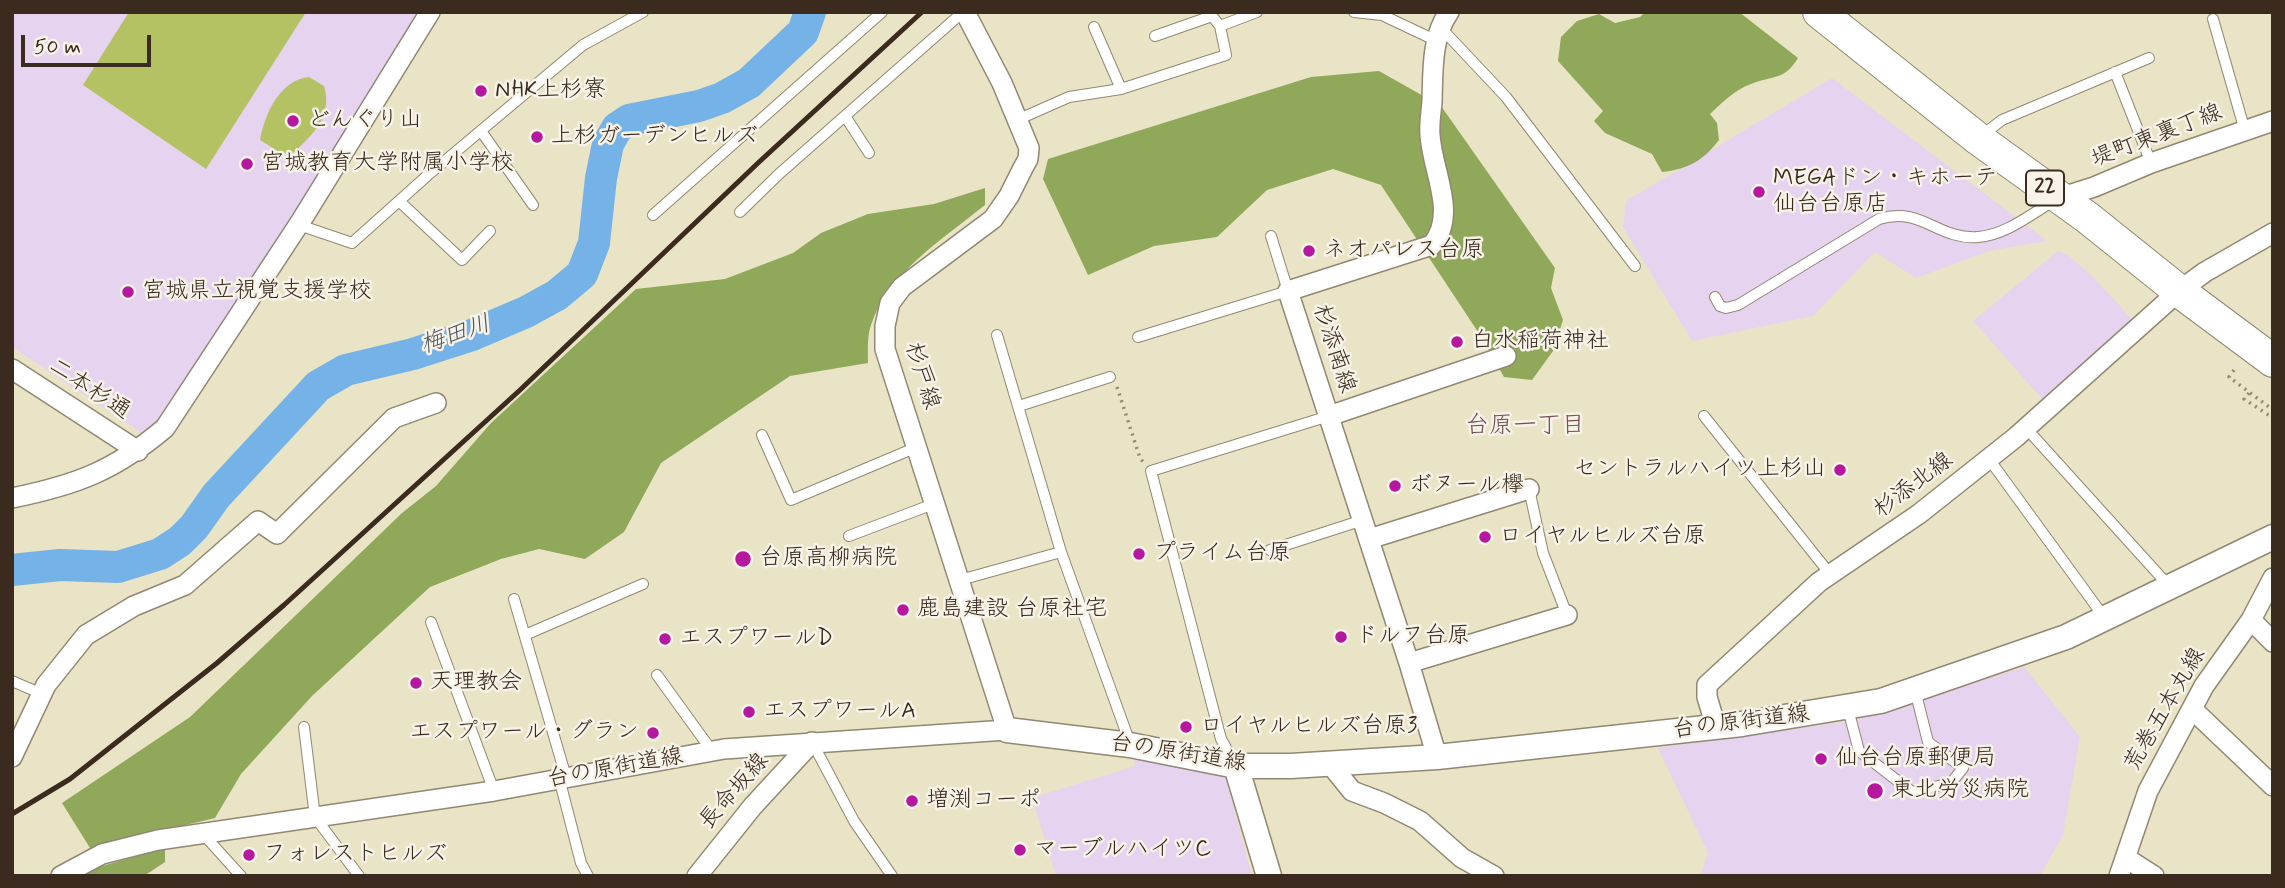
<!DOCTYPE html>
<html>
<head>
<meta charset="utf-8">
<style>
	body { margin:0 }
	#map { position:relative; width:2285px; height:888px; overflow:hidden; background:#eae4c6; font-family:Mynerve,sans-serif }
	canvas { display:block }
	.frame { position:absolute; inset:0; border:14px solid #3b2a1e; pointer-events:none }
	.scale { position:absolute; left:21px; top:35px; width:130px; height:32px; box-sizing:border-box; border:4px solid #3b2a1e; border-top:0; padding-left:9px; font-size:21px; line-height:24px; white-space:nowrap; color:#3b2a1e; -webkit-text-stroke:5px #f7f3e8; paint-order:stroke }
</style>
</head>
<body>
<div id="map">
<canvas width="2285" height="888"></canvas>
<div class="frame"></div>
<div class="scale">50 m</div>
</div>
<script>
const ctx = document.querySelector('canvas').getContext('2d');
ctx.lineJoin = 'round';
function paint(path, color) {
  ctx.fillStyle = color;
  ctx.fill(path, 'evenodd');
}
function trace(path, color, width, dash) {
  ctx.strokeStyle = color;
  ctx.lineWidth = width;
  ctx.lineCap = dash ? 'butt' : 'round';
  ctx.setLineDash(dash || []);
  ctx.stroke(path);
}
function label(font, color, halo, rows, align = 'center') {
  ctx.font = font + ' Mynerve,"Klee One",sans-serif';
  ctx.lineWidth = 5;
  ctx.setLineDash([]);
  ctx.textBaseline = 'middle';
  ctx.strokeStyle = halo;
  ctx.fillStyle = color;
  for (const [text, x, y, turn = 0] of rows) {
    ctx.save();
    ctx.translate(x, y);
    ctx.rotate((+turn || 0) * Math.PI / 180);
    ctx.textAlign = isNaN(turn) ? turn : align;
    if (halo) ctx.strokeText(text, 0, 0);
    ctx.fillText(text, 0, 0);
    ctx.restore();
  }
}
paint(new Path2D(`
	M12 12H424L166 415 145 435 12 347Z
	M1832 78 2047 241 1989 251 1916 278 1875 252 1813 316 1692 341 1623 227 1626 201Z
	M2058 251 2068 255 2092 276 2134 321 2044 401 1973 321Z
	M2024 667 2080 737 2063 835 2040 876H1700L1708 853 1658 748 1850 721Z
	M1134 759 1213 769 1215 774 1226 779 1252 876H1056L1032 798 1135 766Z`), '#e5d3f0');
paint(new Path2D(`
	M129 12H306L206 169 83 85Z
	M309 77 324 86C333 116 313 135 292 154L281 153 260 140C265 113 280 80 309 77Z`), '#b5c264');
paint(new Path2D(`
	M1645 12H1739L1798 58C1784 81 1773 75 1751 84 1734 90 1722 103 1710 114L1717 123 1719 140C1703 161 1688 169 1662 172L1652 154 1605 133 1594 121 1603 111 1558 61 1561 37 1577 21 1599 14 1615 23 1640 17Z
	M1379 71 1441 106 1555 268 1551 288 1563 320 1553 351 1532 380 1504 377 1480 335 1381 185 1333 169 1267 190 1217 237 1154 246 1088 275 1043 179 1048 159 1311 77Z
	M985 188V205C943 239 889 272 871 325 867 336 868 351 868 363L790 376 661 463 624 532 585 559 539 549 501 559 430 587 312 696 241 774 215 818 90 848 62 803 190 717 402 513 436 486 491 423 636 289 725 279 793 253 821 233 868 214 934 204Z
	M165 848V862L144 876H83L99 867Z`), '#90a85a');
trace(new Path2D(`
	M12 570 60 565 118 567 160 554 180 541 194 527 216 496 318 386 346 370 413 354 472 335 526 312 557 295 582 274 594 243 601 178 608 144 617 128 629 120 699 106 722 98 749 83 803 32 810 12`), '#75b2e7', 32);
const service = new Path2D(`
	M1354 12 1382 15 1437 41
	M2213 19 2245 131
	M1094 27 1121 89
	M1441 28 1506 97 1635 266
	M1155 36 1212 16 1220 26
	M2115 72 2151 163
	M845 116 869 153
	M1017 120 1069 97 1121 89 1226 55 1220 26 1257 12
	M481 131 533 205
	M1981 136 2002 120 2149 58
	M399 201 462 260 490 231
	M740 212 779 174 963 12
	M653 215 882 12
	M299 225 352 243 428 175 583 45 643 12
	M1715 297 1720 306 1726 308 1738 305 1879 219C1922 206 1937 240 1978 237 2006 235 2031 214 2055 200
	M997 335 1061 552 1130 743
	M1138 337 1288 291 1271 236
	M1019 406 1110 377
	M1704 416 1830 574
	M2026 428 2169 586
	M762 435 791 500 917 447
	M1989 459 2104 617
	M1529 489 1543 553 1567 615
	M849 536 936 503
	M1270 550 1363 520
	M960 580 1061 552
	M514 599 566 777
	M431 622 494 791
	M525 635 643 584
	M657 675 712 751
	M12 681 42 694
	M1848 709 1859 751 1912 792 1951 783 1963 768 1928 742 1915 690
	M304 727 315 817 359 876
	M812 742 854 821 892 876
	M1234 762 1221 739 1151 471 1329 416
	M559 778 581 863 588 876
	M204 835 241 876`);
const minor = new Path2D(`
	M2059 198 2094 187 2151 163 2273 121
	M12 369 138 451
	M1329 416 1506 356
	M12 498C76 485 114 471 165 428L301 221 430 12
	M1369 539 1529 489
	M2251 620 2273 642
	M1409 663 1567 615
	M2192 709 2273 786
	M1716 727 1707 697V685L1819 582 1919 514 2016 437 2179 291 2205 272 2273 233
	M12 757 46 685 86 635 134 606 185 585 258 521 277 534 394 418 436 403
	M1437 757 1409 663 1288 291 1432 245C1458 214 1432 171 1430 135 1429 125 1431 113 1432 102 1433 73 1431 37 1449 12
	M1331 765 1352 791 1384 803 1420 821 1462 858 1494 876
	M2126 858 2154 876
	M61 876 102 854 158 840 494 791 724 749 1007 730 885 349V326L890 303 902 287 993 219 1009 196 1023 168 1028 159 1029 148 1002 83 965 12
	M697 876 753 806 812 742
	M2119 876 2148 791 2204 686 2251 620 2273 578`);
const tertiary = new Path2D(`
	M1007 730 1130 745 1236 766H1291L1437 757 1742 724 1881 701 2066 637 2273 537
	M1236 766 1269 876`);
const primary = new Path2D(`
	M1819 12 1977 138 2088 218 2179 291 2273 361`);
trace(service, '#928772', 12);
trace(minor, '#928772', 22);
trace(tertiary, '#928772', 27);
trace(primary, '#928772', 34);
trace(new Path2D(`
	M2234 370 2229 377 2273 410
	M1117 387 1140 458 1143 462
	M2249 393 2244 399 2273 418`), '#928772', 3.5, [2, 5]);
trace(service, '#fff', 10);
trace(minor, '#fff', 19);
trace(tertiary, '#fff', 24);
trace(primary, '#fff', 32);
trace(new Path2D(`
	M12 814 70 779 217 663 284 605 520 390 758 163 922 12`), '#3b2a1e', 5);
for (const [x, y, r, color] of [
	[481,91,7,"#b5179e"],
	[293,121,7,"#b5179e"],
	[537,137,7,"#b5179e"],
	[247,164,7,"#b5179e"],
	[1759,192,7,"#b5179e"],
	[1309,251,7,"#b5179e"],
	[128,292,7,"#b5179e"],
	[1457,342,7,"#b5179e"],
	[1840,470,7,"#b5179e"],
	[1395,486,7,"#b5179e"],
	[1485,537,7,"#b5179e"],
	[1139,554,7,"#b5179e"],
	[743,559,9,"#b5179e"],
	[903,610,7,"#b5179e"],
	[1341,637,7,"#b5179e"],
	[665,639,7,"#b5179e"],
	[416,683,7,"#b5179e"],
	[749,712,7,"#b5179e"],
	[1186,727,7,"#b5179e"],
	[653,733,7,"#b5179e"],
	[1821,759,7,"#b5179e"],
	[1875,791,9,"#b5179e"],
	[912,801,7,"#b5179e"],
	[1020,850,7,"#b5179e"],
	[249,855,7,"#b5179e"]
]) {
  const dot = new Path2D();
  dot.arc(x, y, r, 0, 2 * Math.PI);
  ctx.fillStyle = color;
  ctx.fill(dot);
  trace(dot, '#f7f3e8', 2.5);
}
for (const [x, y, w] of [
	[2045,188,38]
]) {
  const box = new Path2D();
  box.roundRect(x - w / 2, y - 17.5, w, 35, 5);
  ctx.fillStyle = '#f7f3e8';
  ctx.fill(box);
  trace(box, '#3b2a1e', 2);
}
label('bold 21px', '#3b2a1e', null, [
	["22",2045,188]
]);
label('23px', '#3b2a1e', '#f7f3e8', [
	["NHK上杉寮",495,91],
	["どんぐり山",307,121],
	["上杉ガーデンヒルズ",551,137],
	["宮城教育大学附属小学校",261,164],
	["MEGAドン・キホーテ",1773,179],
	["仙台台原店",1773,205],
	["ネオパレス台原",1323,251],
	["宮城県立視覚支援学校",142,292],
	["白水稲荷神社",1471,342],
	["セントラルハイツ上杉山",1826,470,"right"],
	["ボヌール欅",1409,486],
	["ロイヤルヒルズ台原",1499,537],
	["プライム台原",1153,554],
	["台原高柳病院",759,559],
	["鹿島建設 台原社宅",917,610],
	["ドルフ台原",1355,637],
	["エスプワールD",679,639],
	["天理教会",430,683],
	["エスプワールA",763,712],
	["ロイヤルヒルズ台原3",1200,727],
	["エスプワール・グラン",639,733,"right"],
	["仙台台原郵便局",1835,759],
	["東北労災病院",1891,791],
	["増渕コーポ",926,801],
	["マーブルハイツC",1034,850],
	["フォレストヒルズ",263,855]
], 'left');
label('23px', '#3b2a1e', '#f7f3e8', [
	["堤町東裏丁線",2157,137,-21],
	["杉添南線",1333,349,72],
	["杉戸線",921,376,73],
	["二本杉通",89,390,33],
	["杉添北線",1914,486,-37],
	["荒巻五本丸線",2166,710,-60],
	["台の原街道線",1741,723,-7],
	["台の原街道線",1178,754,9],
	["台の原街道線",615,769,-10],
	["長命坂線",735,792,-49]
]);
label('italic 24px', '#4c535a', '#f7f3e8', [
	["梅田川",456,336,-19]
]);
label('24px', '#745156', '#f7f3e8', [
	["台原一丁目",1525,427]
]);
</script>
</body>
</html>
